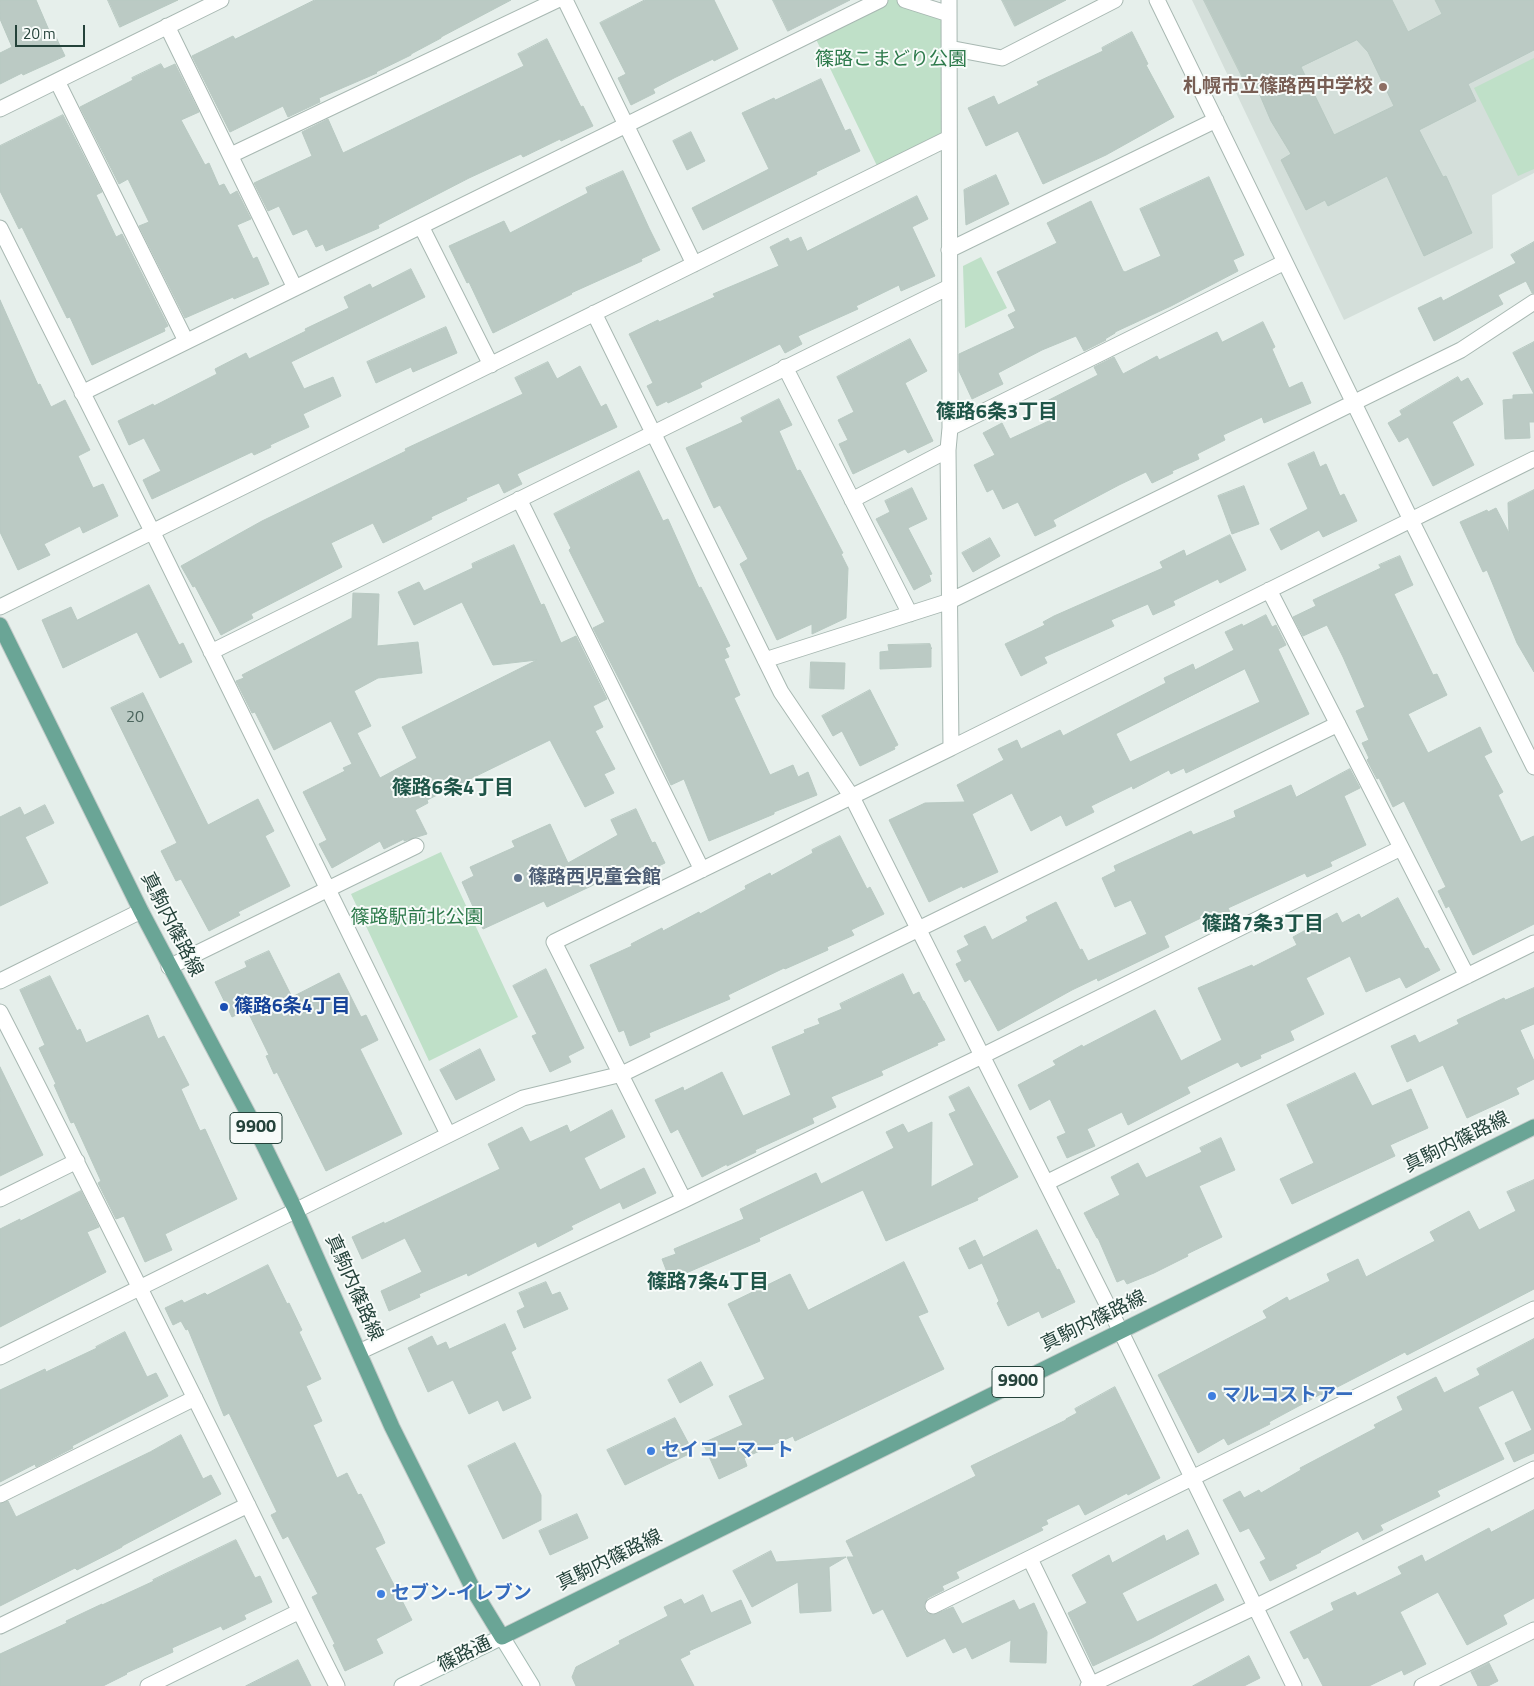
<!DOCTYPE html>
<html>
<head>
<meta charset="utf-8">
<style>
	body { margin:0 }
	#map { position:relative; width:1534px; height:1686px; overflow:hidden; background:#e6efeb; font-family:"Titillium Web",sans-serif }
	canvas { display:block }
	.scale { position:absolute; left:15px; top:25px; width:70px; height:22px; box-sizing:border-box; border:2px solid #24423a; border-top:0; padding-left:6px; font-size:15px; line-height:18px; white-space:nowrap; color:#24423a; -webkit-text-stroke:4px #f7fbf9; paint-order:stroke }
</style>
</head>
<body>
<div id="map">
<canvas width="1534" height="1686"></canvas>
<div class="scale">20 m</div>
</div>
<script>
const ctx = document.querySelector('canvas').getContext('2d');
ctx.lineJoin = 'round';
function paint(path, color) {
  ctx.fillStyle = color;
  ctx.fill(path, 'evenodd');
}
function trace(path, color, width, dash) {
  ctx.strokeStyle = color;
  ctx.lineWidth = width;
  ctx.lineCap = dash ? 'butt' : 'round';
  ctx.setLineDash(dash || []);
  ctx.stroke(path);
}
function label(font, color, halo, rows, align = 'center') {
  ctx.font = font + ' "Titillium Web","Noto Sans JP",sans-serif';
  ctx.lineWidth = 4;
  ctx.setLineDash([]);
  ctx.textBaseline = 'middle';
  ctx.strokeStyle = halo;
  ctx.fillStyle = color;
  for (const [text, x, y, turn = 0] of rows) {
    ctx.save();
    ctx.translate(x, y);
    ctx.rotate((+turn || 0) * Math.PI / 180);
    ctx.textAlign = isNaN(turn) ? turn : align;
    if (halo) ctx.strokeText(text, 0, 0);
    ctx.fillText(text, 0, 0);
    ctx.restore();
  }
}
paint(new Path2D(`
	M1192 0H1534V173L1492 195 1493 248 1344 320Z`), '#d4dfda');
paint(new Path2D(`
	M880 0H905L949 14V138L880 172 813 33Z
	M1534 58V169L1518 176 1474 88Z
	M981 257 1007 308 965 328 963 266Z
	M441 852 518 1017 429 1061 351 894Z`), '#bfe0c8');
const building = new Path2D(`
	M0 0H36L51 35 54 33 65 56 23 75 22 73 0 84V53L12 47 0 19Z
	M108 0H178L120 27Z
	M315 0H511L441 37V38L411 54V55L376 72 377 73 319 98 320 102 288 117 283 106 230 132 192 56 233 36 235 39Z
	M645 0H714L738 49 714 61 713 59 674 78 653 89 655 93 631 105 618 78 626 74 600 23Z
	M773 0H850L788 31Z
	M1002 0H1066L1015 26Z
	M1204 0H1392L1408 32 1442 14 1435 0H1534V50L1468 84 1476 101 1419 130 1443 177 1446 176 1472 233 1424 256 1387 176 1328 206 1325 200 1306 210 1281 160 1291 154 1271 121 1256 86 1249 90ZM1357 40 1368 52 1394 106 1334 135 1301 67Z
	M1132 32 1148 64 1146 65 1174 117 1106 155 1043 184 1018 131 986 146 968 108 994 96 998 105 1039 85 1037 82 1103 51 1102 48Z
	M547 39 581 107 583 106 593 126 561 141 560 139 523 157 521 154 469 178 378 225 379 228 326 251 323 244 316 247 307 229 293 235 279 206 268 211 254 183 312 156 302 132 328 119 343 153 524 66 518 54Z
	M161 64 164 69 175 64 199 112 181 120 205 165 209 163 219 186 224 184 230 195 237 191 251 219 237 225 253 259 257 257 269 284 234 299 233 297 185 318 139 226 149 222 128 179 119 184 80 107 133 80 132 78Z
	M821 79 845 131 850 129 860 151 816 172 817 174 703 230 692 208 769 169 742 113 774 98 775 100Z
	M63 115 102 192 96 195 116 237 122 234 168 326 164 328 165 331 92 365 70 317 67 318 22 227 19 229 0 191V146Z
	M691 132 705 161 687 170 673 141Z
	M623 171 649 228 660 250 641 259 642 261 571 293 572 294 493 333 469 282 467 283 449 246 504 221 510 233 588 193 586 188Z
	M996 175 1009 204 966 225 964 190Z
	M1209 177 1244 255 1233 260 1238 271 1171 306 1115 332V333L1105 339 1106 340 1084 351 1076 336 1042 350 998 373 1003 384 972 399 959 371V354L1015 328 1008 315 1016 311 997 272 1057 243 1047 223 1091 201 1123 271 1125 272 1161 256 1140 209Z
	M917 196 928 219 912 227 935 276 901 291 899 285 856 306 858 309 798 336 802 344 785 353 780 344 700 383 702 387 668 403 667 401 657 406 647 386 653 383 629 334 658 320 659 322 715 297 713 294 779 266 770 247 788 238 790 242 801 237 807 251Z
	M1534 242V293H1532L1526 281 1498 295 1503 304 1434 341 1418 308 1441 297 1443 301 1516 263 1511 255Z
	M411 269 425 297 291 362 304 389 333 377 341 396 303 414 309 427 270 445 271 447 254 455 252 452 152 499 143 480 161 471 144 438 129 445 118 421 153 404 154 406 217 374 215 369 246 353 249 359 306 331 305 329 349 308 344 297 370 284 372 288Z
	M0 300 38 385 40 384 51 407 65 400 90 450 78 456 93 488 103 484 118 516 83 533 80 526 44 544 50 555 18 570 0 532Z
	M1263 322 1275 347 1272 349 1289 388 1302 382 1311 403 1264 423 1262 417 1223 435 1225 440 1197 454 1199 459 1172 471 1173 473 1152 483 1146 472 1119 485 1053 520 1056 526 1035 536 1018 502 1003 509 993 489 987 492 974 465 995 455 983 433 1002 423 1010 439 1051 420 1043 403 1098 375 1094 367 1114 357 1123 374 1157 356 1159 360 1217 332 1222 342Z
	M446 327 457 353 413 372 411 367 376 383 367 362Z
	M910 339 927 371 905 383 933 441 908 453 905 449 853 474 839 444 848 440 838 420 854 412 837 377Z
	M1534 342V422H1529L1530 438 1505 439 1503 400 1513 399V395L1534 394 1513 353Z
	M548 362 557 379 580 366 601 407 606 404 617 427 517 474 522 484 504 493 499 483 466 498 467 500 431 517 432 519 383 543 373 523 331 543 342 567 251 614 253 618 221 635 195 586 193 587 181 566 262 521 365 471 406 451 405 449 523 394 515 378Z
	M1458 377 1461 382 1468 378 1483 404 1452 422 1474 465 1433 486 1408 437 1399 442 1388 423 1402 415 1400 411Z
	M779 399 792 425 779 431 797 471 800 470 843 553 841 554 848 568 846 618 812 634V624L777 640 740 564 748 559 720 505 714 508 686 448 743 422 741 418Z
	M1314 452 1320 467 1326 464 1340 496 1344 494 1357 521 1323 537 1319 530 1281 550 1270 529 1308 509 1288 464Z
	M639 471 663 521 668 519 699 588 701 587 707 599 730 646 725 648 729 657 724 659 740 695 734 698 770 775 793 765 798 777 808 772 817 795 774 812V814L709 841 684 779 671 785 643 726 593 628 605 622 569 550 571 548 554 514Z
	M1244 486 1259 524 1232 534 1218 496Z
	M912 488 927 519 908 528 932 574 929 575 931 581 914 590 876 519 890 512 885 501Z
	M1534 490V672L1517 643 1487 570 1483 572 1460 522 1487 510 1488 512 1496 508 1509 533 1508 503Z
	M1230 535 1246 570 1220 583 1218 579 1173 601 1175 605 1153 615 1148 604 1111 620 1114 626 1044 657 1047 663 1021 676 1005 644 1045 625 1043 622 1054 616 1163 568 1160 562 1184 550 1186 556Z
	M990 538 1000 556 973 572 962 553Z
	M514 545 541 605 544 604 561 643 576 636 607 699 593 706 603 727 595 731 615 769 604 774 614 793 585 807 550 740 427 800 428 803 415 810 427 834 404 841V839L384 849 380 841 332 868 319 844 327 840 303 792 345 771 343 768 352 764 331 721 274 750 255 712 252 713 236 681 244 678 242 675 352 618 353 593 379 594 377 646 418 642 422 673 378 678 354 691 371 726 357 733 380 778 417 758 402 727 537 660 493 665 462 602 414 625 398 592 419 582 424 591 473 568 472 564Z
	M1400 556 1413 585 1394 594 1433 675 1437 674 1447 695 1408 714 1428 753 1480 727 1492 752 1484 756 1503 792 1498 795 1521 842 1534 836V924L1473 955 1449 906 1446 908 1438 891 1446 887 1404 801 1393 807 1379 778 1377 779 1367 760 1369 758 1362 743 1369 740 1356 711 1365 707 1343 657 1327 625 1303 636 1293 617 1316 606 1313 600 1381 568 1379 565Z
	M149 585 179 645 183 643 192 662 160 678 137 632 63 668 42 620 71 607 77 620Z
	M1266 615 1272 627 1276 625 1286 645 1278 649 1309 714 1186 773 1184 768 1171 774 1169 770 1133 789 1132 786 1091 806 1094 812 1066 826 1061 815 1031 831 1012 793 972 814 998 872 963 888 962 886 929 902 889 820 925 803 965 802 957 785 1004 760 998 749 1017 740 1021 749 1060 730 1063 736 1166 683 1164 678 1193 664 1195 670 1234 650 1225 632 1242 624 1243 626ZM1245 669 1260 702 1130 762 1116 734Z
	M930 644 931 648H932L931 649V667L880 669V652L889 651 888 645Z
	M811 662 845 663 844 689 810 688Z
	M870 690 898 745 894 747 895 749 860 766 842 731 833 736 822 716Z
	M143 693 208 825 258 799 274 831 265 836 290 886 238 912 240 915 209 931 181 879 176 881 161 851 177 843 111 708Z
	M1350 769 1360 788 1344 796 1366 845 1330 862 1332 866 1307 877 1305 873 1228 908 1231 914 1206 925 1203 917 1164 936 1169 947 1098 981 1097 978 1072 990 998 1031 970 979 965 982 956 964 962 961 957 951 969 945 964 936 985 926 992 940 1028 921 1026 917 1056 902 1080 950 1082 949 1088 961 1147 934 1131 900 1115 907 1102 878 1116 871 1114 866 1191 831 1193 835 1236 817 1234 811 1291 785 1296 797Z
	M45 805 54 823 25 837 48 883 0 906V817L20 807 24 815Z
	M636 809 652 843 655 842 665 863 646 872 643 866 611 883 608 878 547 907 544 901 483 929 462 882 474 876 470 867 515 847 512 841 550 824 568 863 618 835 611 820Z
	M840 836 867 889 870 887 884 914 851 930 854 935 827 947 828 950 785 969 784 968 728 995 730 999 649 1033 650 1037 630 1046 624 1030 619 1032 590 965 632 946 631 944 662 928 663 931 699 912 700 914 746 889 745 886 770 873 771 876 813 853 812 850Z
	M1398 898 1425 949 1428 948 1440 970 1406 988 1400 977 1366 992 1350 956 1306 978 1324 1014 1290 1031 1294 1040 1260 1055 1261 1058 1241 1067 1238 1062 1187 1087 1190 1093 1128 1125 1122 1112 1087 1129 1095 1146 1067 1158 1057 1137 1066 1133 1050 1099 1030 1110 1018 1085 1056 1065 1053 1061 1082 1045 1083 1047 1155 1010 1181 1061 1222 1040 1198 988 1252 965 1253 967 1297 945 1293 937 1337 913 1342 923 1359 914 1361 918Z
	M269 951 292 997 339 973 361 1017 366 1015 378 1040 360 1049 402 1134 326 1171 277 1072 274 1074 266 1056 269 1055 247 1010 232 1017 215 982 247 967 245 962Z
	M546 969 584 1048 568 1056 571 1062 550 1072 532 1036 537 1034 513 986Z
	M903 974 913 995 919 992 923 1001H924L945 1040 937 1043 938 1045 881 1071 883 1075 831 1097 836 1107 812 1118 814 1123 755 1150 756 1152 727 1166V1164L702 1177 678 1129 671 1133 655 1100 683 1087 684 1091 722 1072 743 1116 791 1095 772 1047 805 1033 804 1030 820 1024 818 1019 842 1009 840 1004Z
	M50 976 77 1031 80 1029 86 1043 148 1015 158 1039 164 1036 189 1085 181 1089 200 1131 205 1129 237 1199 165 1234 172 1250 145 1262 124 1216 116 1219 98 1183 101 1181 74 1122 71 1123 54 1085 56 1084 39 1048 45 1045 20 990Z
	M1534 988V1024L1520 1030 1534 1061V1079L1516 1088 1519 1094 1467 1118 1443 1065 1407 1082 1391 1046 1415 1035 1419 1043 1459 1024 1457 1020 1504 998 1505 1000Z
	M480 1049 495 1080 456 1100 440 1070Z
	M0 1067 43 1155 0 1176Z
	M1355 1073 1372 1106 1411 1089 1428 1128 1390 1145 1395 1156 1292 1204 1280 1179 1314 1163 1287 1105Z
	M969 1087 1018 1177 977 1198 978 1200 886 1241 863 1190 759 1238 760 1241 670 1280 662 1259 676 1254 674 1249 744 1219 740 1209 816 1173 821 1184 894 1148 886 1132 903 1124 908 1133 932 1122 931 1187 974 1165 949 1114 956 1111 949 1097Z
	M612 1110 625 1137 584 1158 600 1190 644 1168 656 1193 623 1209 620 1202 571 1226 573 1229 538 1247 536 1242 468 1276 467 1273 419 1294 420 1297 389 1311 381 1291 422 1272 405 1238 362 1259 352 1237 384 1222V1224L500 1169 488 1144 522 1127 530 1142 567 1125 570 1132Z
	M1221 1138 1235 1170 1199 1186 1222 1237 1187 1254 1188 1256 1154 1273 1127 1284 1124 1279 1117 1282 1098 1238H1097L1084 1213 1120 1195 1111 1177 1138 1163 1146 1178 1202 1152 1200 1148Z
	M1534 1180V1289L1407 1355 1405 1352 1322 1395 1321 1394 1269 1422 1270 1424 1228 1445 1224 1438 1198 1453 1158 1375 1267 1318 1263 1311 1287 1297 1289 1301 1330 1281 1327 1274 1358 1259 1366 1277 1435 1241 1430 1232 1469 1211 1479 1230 1516 1211 1507 1192Z
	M81 1191 99 1227 87 1232 106 1272 0 1327V1229L20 1219V1221Z
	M1037 1230 1057 1270 1059 1269 1075 1302 1042 1318 1039 1311 1008 1326 997 1303 999 1301 982 1263 969 1269 959 1248 975 1240 983 1257Z
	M904 1262 928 1312 918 1316 944 1369 795 1441 793 1436 744 1458 747 1466 719 1479 703 1443 743 1425 729 1396 765 1379 728 1304 790 1274 808 1310Z
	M268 1265 287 1304 289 1303 302 1330 299 1332 321 1379 306 1386 322 1421 313 1425 337 1478 347 1473 358 1495 361 1494 381 1534 385 1543 375 1548 412 1620 376 1639 383 1653 345 1671 333 1645 335 1644 312 1597 318 1594 288 1536 283 1539 271 1515 277 1512 229 1413 224 1416 188 1329 186 1330 181 1321 173 1325 165 1308 182 1300 184 1303 205 1293 207 1295Z
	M546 1282 552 1295 560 1292 568 1309 524 1328 517 1311 525 1307 519 1293Z
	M505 1324 516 1349 511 1352 531 1398 503 1411 498 1400 469 1414 453 1380 428 1392 408 1348 432 1336 437 1346 446 1342 449 1349Z
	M125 1332 147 1377 156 1373 168 1396 72 1446 73 1448 67 1451 36 1467 35 1464 0 1482V1390L45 1369 46 1372 97 1348 96 1347Z
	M1534 1339V1453L1514 1462 1505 1443 1532 1430 1513 1390 1478 1407 1504 1459 1437 1491 1440 1496 1380 1525 1383 1530 1363 1540 1358 1531 1320 1551 1321 1552 1295 1565 1297 1568 1270 1581 1260 1562 1266 1559 1249 1528 1240 1532 1223 1500 1240 1491 1244 1498 1259 1490 1261 1493 1301 1470 1300 1468 1376 1428 1374 1425 1403 1410 1397 1397 1436 1377 1444 1393 1480 1375 1477 1369Z
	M701 1362 713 1385 680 1403 668 1380Z
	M1115 1387 1160 1478 1128 1495 1127 1493 1085 1515 1079 1504 1046 1520 1048 1524 1041 1527 1043 1530 956 1572 959 1578 942 1586 944 1590 928 1598 924 1605 925 1611 933 1615 953 1607 962 1624 1014 1600 1019 1610 1034 1603 1047 1632 1046 1663 1010 1662 1011 1640 972 1659 966 1647 953 1653 945 1638 907 1657 883 1609 873 1614 847 1557H854L846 1541 976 1476 971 1466 1066 1420V1419L1077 1413 1075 1409Z
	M675 1418 693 1452 625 1485 607 1450Z
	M181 1435 203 1479 211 1475 221 1494 122 1546V1547L77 1570 75 1568 0 1606V1504L8 1501 16 1517 150 1452Z
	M515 1443 541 1495V1520L503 1539 468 1466Z
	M1534 1510V1598L1503 1615 1507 1624 1467 1645 1438 1592 1400 1612 1426 1664 1404 1675 1402 1670 1369 1686H1323L1308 1657 1304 1659 1290 1632 1334 1610 1331 1603 1355 1592 1357 1596 1402 1574 1398 1567 1422 1555 1425 1562 1489 1528 1491 1532Z
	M577 1514 588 1538 550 1555 539 1531Z
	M1188 1530 1199 1554 1122 1593 1137 1622 1216 1584 1224 1600 1152 1638 1093 1666 1068 1613 1087 1603 1072 1575 1109 1555 1112 1563 1164 1535 1166 1541Z
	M236 1540 255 1578 260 1576 272 1602 244 1615 246 1619 223 1630 221 1626 172 1648 173 1652 126 1673 127 1674 103 1686H0V1654L67 1623 66 1621 102 1604V1605L154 1581 153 1580Z
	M771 1551 776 1562 846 1557 829 1567 831 1611 800 1613 798 1582 752 1607 733 1571Z
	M703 1595 711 1613 741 1600 751 1623 689 1651 690 1654 680 1659 694 1686H576L572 1677 576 1667 620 1644 619 1641 668 1616 664 1607 681 1599 684 1604Z
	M1249 1656 1260 1678 1244 1686H1193Z
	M298 1660 311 1686H246Z
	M1489 1663 1498 1681 1488 1686H1478L1471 1672Z`);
paint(building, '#bbcac4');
trace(building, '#b8c9c2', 1);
const minor = new Path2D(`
	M565 0 694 264
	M905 0 949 14
	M949 0 950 428 948 450 951 748 1534 459
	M1157 0 1411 520 1534 767
	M167 26 295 288
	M949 48 1002 58 1115 0
	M57 81 186 341
	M0 109 221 0
	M231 155 557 0
	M421 226 491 365
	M0 228 153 533 448 1134
	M949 250 1216 120
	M594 313 781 692 852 797 1121 1332 1294 1686
	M785 367 910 614
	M82 393 880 0
	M950 428 1285 262
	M519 499 702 870
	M852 500 948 450
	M1269 590 1467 976
	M0 607 949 138
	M211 652 949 287
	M765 660 950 601 1461 350 1534 302
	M169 967 416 846
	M0 981 141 911
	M0 1012C78 1163 154 1316 230 1469 266 1541 300 1614 337 1686
	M1046 1183 1534 943
	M0 1199 77 1161
	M684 1200 554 942 951 748
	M359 1352 684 1200 982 1056 1401 848
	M0 1357 523 1098 622 1074 1338 724
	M0 1495 195 1398
	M1030 1559 1091 1684
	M933 1606 1534 1309
	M0 1626 248 1505
	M148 1686 298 1612
	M1088 1686 1255 1607 1534 1469
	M1422 1686 1534 1630`);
const secondary = new Path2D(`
	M402 1686 502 1637 532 1686`);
const primary = new Path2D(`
	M0 625 141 911 253 1123 295 1209 392 1427 474 1591 502 1637 1534 1127`);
trace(minor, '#a8b8b2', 17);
trace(secondary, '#a4bbb3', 17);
trace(primary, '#c2cac8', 17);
trace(minor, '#fff', 15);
trace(secondary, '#fff', 15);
trace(primary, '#6aa596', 15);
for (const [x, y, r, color] of [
	[1383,87,5,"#8d6e63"],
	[518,878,5,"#5c6f8a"],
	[224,1007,5,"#1a4fb4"],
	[1212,1396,5,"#3f7fe0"],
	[651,1451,5,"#3f7fe0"],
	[381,1594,5,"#3f7fe0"]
]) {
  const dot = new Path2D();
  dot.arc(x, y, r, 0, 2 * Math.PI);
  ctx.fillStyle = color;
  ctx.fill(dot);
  trace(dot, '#f7fbf9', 2);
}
label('16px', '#4a645c', null, [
	["20",135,718]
]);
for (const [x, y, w] of [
	[256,1128,52],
	[1018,1382,52]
]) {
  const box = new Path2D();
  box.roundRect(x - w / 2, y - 15.5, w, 31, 4);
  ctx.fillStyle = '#f7fbf9';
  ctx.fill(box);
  trace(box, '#24423a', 1);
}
label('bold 18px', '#24423a', null, [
	["9900",256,1128],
	["9900",1018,1382]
]);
label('19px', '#2d7a4b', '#f7fbf9', [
	["篠路こまどり公園",891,60],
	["篠路駅前北公園",417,918]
]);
label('bold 19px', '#785e54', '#f7fbf9', [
	["札幌市立篠路西中学校",1373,87]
], 'right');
label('bold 19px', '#4e5e75', '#f7fbf9', [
	["篠路西児童会館",528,878]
], 'left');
label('19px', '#24423a', '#f7fbf9', [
	["真駒内篠路線",171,925,63],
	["真駒内篠路線",1457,1143,-26],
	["真駒内篠路線",353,1288,66],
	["真駒内篠路線",1094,1322,-26],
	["真駒内篠路線",610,1561,-26],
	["篠路通",465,1655,-26]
]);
label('bold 19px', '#164399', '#f7fbf9', [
	["篠路6条4丁目",234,1007]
], 'left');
label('bold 19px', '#366cbe', '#f7fbf9', [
	["マルコストアー",1222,1396],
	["セイコーマート",661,1451],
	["セブン-イレブン",391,1594]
], 'left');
label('bold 20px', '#1f5548', '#f7fbf9', [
	["篠路6条3丁目",997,413],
	["篠路6条4丁目",453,789],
	["篠路7条3丁目",1263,925],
	["篠路7条4丁目",708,1283]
]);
</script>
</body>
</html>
